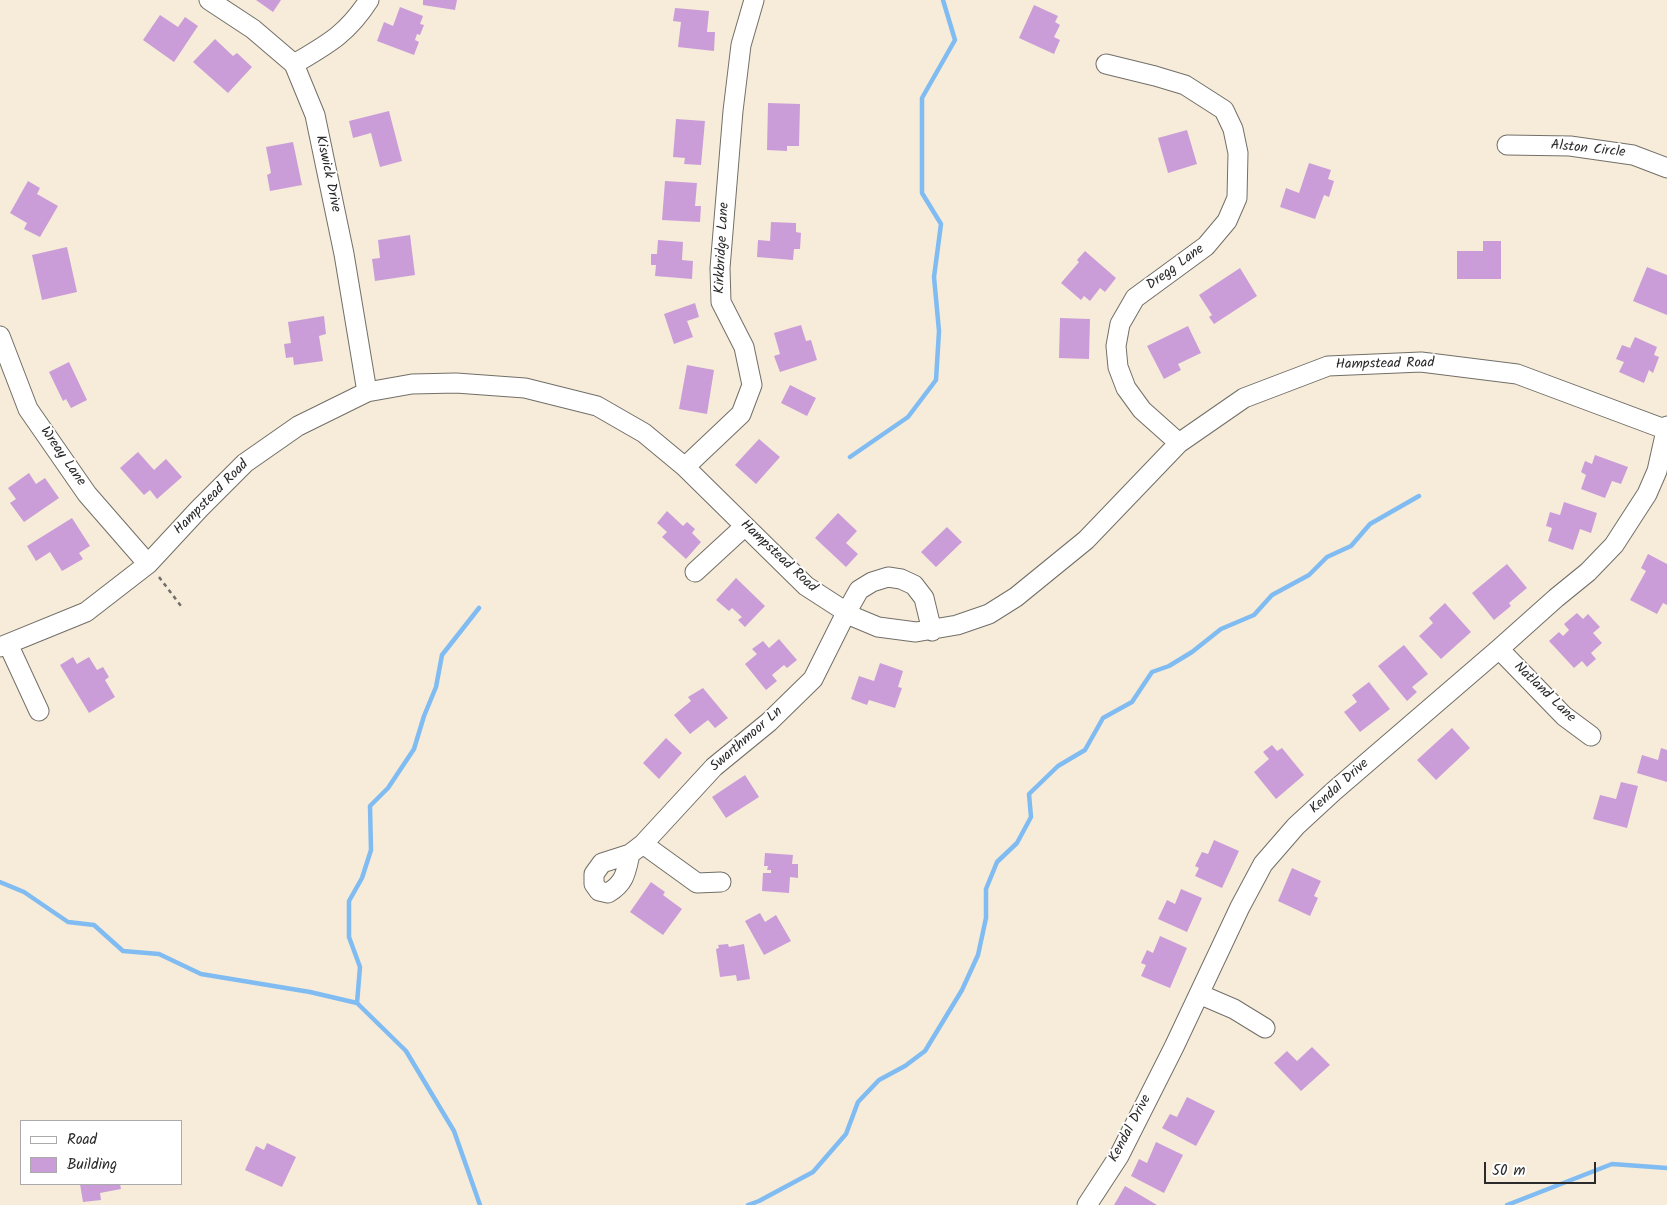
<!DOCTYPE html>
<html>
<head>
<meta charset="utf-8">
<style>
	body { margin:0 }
	#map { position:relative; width:1667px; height:1205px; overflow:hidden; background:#f6ecd9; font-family:Kalam,sans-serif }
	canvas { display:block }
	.legend { position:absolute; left:20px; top:1120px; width:162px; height:65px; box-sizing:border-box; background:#fff; border:1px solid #aaa; margin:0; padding:6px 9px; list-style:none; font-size:15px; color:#2b2b2b }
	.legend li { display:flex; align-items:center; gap:10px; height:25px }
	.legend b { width:25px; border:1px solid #aaa }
	.scale { position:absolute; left:1484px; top:1162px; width:112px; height:22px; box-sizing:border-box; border:2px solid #2b2b2b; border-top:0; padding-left:6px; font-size:15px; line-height:18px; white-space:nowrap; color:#2b2b2b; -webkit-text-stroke:4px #fff; paint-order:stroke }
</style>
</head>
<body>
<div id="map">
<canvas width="1667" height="1205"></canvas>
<ul class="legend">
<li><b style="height:6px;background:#fff"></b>Road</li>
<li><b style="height:14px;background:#ca9dd9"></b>Building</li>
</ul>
<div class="scale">50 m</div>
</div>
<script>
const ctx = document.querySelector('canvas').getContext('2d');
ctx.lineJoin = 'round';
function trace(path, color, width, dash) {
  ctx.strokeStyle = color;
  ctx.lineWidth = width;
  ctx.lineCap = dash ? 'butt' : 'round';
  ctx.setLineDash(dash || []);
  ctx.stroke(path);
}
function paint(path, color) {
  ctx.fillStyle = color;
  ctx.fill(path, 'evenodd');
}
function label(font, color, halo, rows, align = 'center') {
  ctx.font = font + ' Kalam,sans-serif';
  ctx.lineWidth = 4;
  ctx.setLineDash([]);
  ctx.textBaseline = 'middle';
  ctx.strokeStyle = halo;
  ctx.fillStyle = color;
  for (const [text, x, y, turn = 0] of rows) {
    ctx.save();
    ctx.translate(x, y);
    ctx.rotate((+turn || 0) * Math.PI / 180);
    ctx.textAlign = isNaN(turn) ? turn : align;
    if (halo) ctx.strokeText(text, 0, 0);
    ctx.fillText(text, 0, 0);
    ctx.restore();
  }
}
trace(new Path2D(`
	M850 457 908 417 936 380 939 331 934 277 941 224 922 193V98L955 40 943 0
	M479 608 442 655 436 687 424 716 414 749 388 788 370 806 371 850 362 878 349 901V937L360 967 357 1003 406 1051 454 1131 480 1205
	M0 882 24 892 68 922 94 925 123 951 159 954 201 974 310 992 357 1003
	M748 1205 759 1201 813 1172 846 1134 858 1102 879 1080 905 1066 925 1051 962 990 978 955 986 918V889L997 862 1017 843 1031 817 1029 794 1058 766 1085 750 1103 718 1132 702 1152 672 1169 666 1192 652 1221 629 1254 615 1272 595 1309 575 1327 557 1351 546 1370 524 1419 496
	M1507 1205 1612 1164 1667 1168`), '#80bcf2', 4.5);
paint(new Path2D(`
	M256 0H281L273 12Z
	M423 0H457L455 10 423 5Z
	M1034 5 1058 16 1055 22 1060 25 1054 37 1060 40 1054 54 1019 38Z
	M400 7 423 16 420 24 424 25 420 35 417 34 415 40 419 42 414 55 377 41 384 22 393 26Z
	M675 8 709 11 707 32H715L714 51 678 47 681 22 673 21Z
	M160 15 178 27 185 17 198 26 174 62 143 40Z
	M215 39 233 56 237 53 252 67 228 93 193 62Z
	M768 103 800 104 799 146H787V151L767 150Z
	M389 111 402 161 380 167 371 133 353 138 349 121Z
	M676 119 705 121 701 165 684 164 685 158 673 157Z
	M1187 130 1197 164 1168 173 1158 138Z
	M293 142 302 185 270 191 267 175 271 173 266 147Z
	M1309 163 1331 170 1328 179 1334 181 1329 197 1324 195 1315 219 1280 207 1286 188 1299 193Z
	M28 181 40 188 37 194 58 206 40 237 24 229 27 223 10 213Z
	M665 181 697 183 695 206H701L700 222 662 220Z
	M771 222 796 223V232L801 233 800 249H794L793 260 757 257 758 240 770 241Z
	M410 235 415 275 375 281 372 259 380 258 378 240Z
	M658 240 683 242 682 260 693 261 692 279 655 276 656 265H651V254H657Z
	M1483 241H1501V279H1457V251H1483Z
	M67 247 77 292 42 300 32 255Z
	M1085 251 1116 278 1105 292 1100 288 1090 301 1084 296 1081 300 1061 283 1079 262 1077 260Z
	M1647 267 1667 275V315L1633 301Z
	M1240 268 1257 296 1214 324 1209 317 1212 315 1199 295Z
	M695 303 699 317 687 321 693 337 674 344 664 314Z
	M324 316 326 334 319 336 323 361 294 365 293 357 286 358 284 344 291 343 288 322Z
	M1060 318 1090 319 1089 359 1059 358Z
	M801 325 806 341 811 340 817 360 780 372 774 356 780 354 774 333Z
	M1188 326 1201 353 1178 364 1181 370 1164 379 1147 346Z
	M1635 337 1657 347 1654 355 1659 357 1653 373 1649 370 1644 383 1619 372 1624 362 1616 359 1622 345 1630 348Z
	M69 362 87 400 71 408 66 399 63 401 49 372Z
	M687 365 714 370 707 414 679 409Z
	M790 385 816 398 807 416 781 403Z
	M759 439 780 457 756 484 735 465Z
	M138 452 154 470 166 459 182 477 157 499 150 490 144 495 120 468Z
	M1595 455 1628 467 1621 484 1612 481 1605 498 1581 489 1586 475 1581 472 1585 461 1592 464Z
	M29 473 36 484 45 478 59 498 24 522 10 503 16 499 8 488Z
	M1564 502 1597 513 1591 533 1580 529 1573 550 1548 541 1552 528 1546 526 1550 512 1560 515Z
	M667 511 683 526 687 522 695 529 692 533 701 542 686 559 662 537 667 532 657 523Z
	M838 513 857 531 846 543 858 554 846 567 815 538Z
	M72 518 90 546 79 553 83 559 62 571 50 552 36 561 27 546Z
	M947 527 962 542 936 567 921 552Z
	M1648 554 1667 564V605L1663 603 1657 614 1630 600 1646 571 1641 568Z
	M1507 564 1527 588 1509 603 1511 606 1494 620 1472 593Z
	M736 578 765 606 745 627 738 620 742 617 732 608 729 611 716 600Z
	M1445 603 1471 632 1441 659 1419 636 1433 623 1429 618Z
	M1577 613 1583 619 1588 614 1600 627 1593 633 1602 643 1591 653 1596 659 1587 667 1582 661 1574 668 1549 641 1559 632 1563 636 1569 630 1564 624Z
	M779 639 797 660 787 668 784 665 772 675 777 681 766 690 745 664 757 654 752 649 763 641 769 648Z
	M1404 645 1428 674 1412 687 1417 692 1407 701 1378 666Z
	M73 657 77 664 89 657 97 670 103 667 109 677 105 680 115 697 89 713 60 665Z
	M880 663 903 671 898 687 902 688 895 708 869 700 867 705 851 699 859 676 874 681Z
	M1369 682 1390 709 1360 732 1344 712 1357 702 1352 695Z
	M703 688 728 718 715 728 708 720 690 734 674 715 691 701 688 697Z
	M1452 728 1470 748 1436 780 1417 760Z
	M666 738 682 753 659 779 643 763Z
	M1272 745 1277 751 1282 748 1304 775 1276 799 1254 772 1269 759 1263 752Z
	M1661 748 1667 750V782L1637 773 1642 755 1658 760Z
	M745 775 759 797 726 818 712 797Z
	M1621 782 1638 786 1627 828 1593 819 1600 795 1616 799Z
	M1214 840 1239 851 1222 888 1195 876 1199 868 1195 866 1202 852 1208 854Z
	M765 853 793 855 792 864H798V878L790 877 789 893 762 891 763 873H771V870H767L768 866H764Z
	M1292 868 1321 881 1314 896 1318 898 1310 916 1278 901Z
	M651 882 665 892 663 895 682 909 663 935 630 912Z
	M1181 889 1202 898 1187 932 1158 919 1167 900 1175 904Z
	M760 913 765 922 776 915 791 941 764 955 745 921Z
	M1160 936 1187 948 1170 988 1141 976 1146 965 1141 963 1147 950 1153 953Z
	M728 944 729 947 744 944 750 979 737 981 736 975 720 977 716 949 719 948 718 945Z
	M1312 1047 1330 1065 1301 1091 1274 1063 1287 1051 1297 1061Z
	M1187 1097 1215 1111 1196 1146 1162 1128 1170 1114 1177 1117Z
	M1156 1142 1183 1155 1164 1193 1131 1176 1139 1159 1147 1163Z
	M267 1143 296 1157 282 1187 245 1170 256 1146 264 1150Z
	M80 1184H120L121 1189 100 1193 101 1200 83 1202Z
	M1125 1186 1157 1205H1114Z`), '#ca9dd9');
const minor = new Path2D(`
	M209 0 253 29 294 64 315 115 344 254 367 392
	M294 64C328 44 347 34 369 0
	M1106 64 1155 76 1185 85 1224 110 1233 129 1238 153 1237 198 1227 221 1206 246 1135 298 1120 324 1116 346 1118 367 1126 388 1142 410 1179 443
	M1507 145 1570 146 1633 155 1667 168
	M0 336 28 409 87 494 148 564
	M685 467 741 414 752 385 744 347 721 302 720 268 733 111 741 45 754 0
	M695 572 745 526
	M8 644 39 711
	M0 647 86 612 148 564 199 509 245 463 298 426 367 392 412 384 456 383 525 388 597 406 644 433 685 467 806 586 854 617 878 627 916 632 957 625 989 614 1016 597 1086 540 1179 443 1244 398 1328 366 1421 362 1517 374 1667 430
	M1499 649 1564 716 1591 736
	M643 844 697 883 721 882
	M630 854C626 872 625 883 608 893L599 891 594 884V874L602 863 630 854 643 844 714 767 769 722 813 679 846 613 859 590 872 582 888 577 901 579 914 585 924 598 932 631
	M1199 994 1234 1009 1265 1028
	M1087 1205 1119 1156 1174 1047 1240 907 1263 864 1296 826 1334 791 1499 649 1556 598 1588 572 1614 545 1647 494 1657 471 1667 426`);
trace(minor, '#726f68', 21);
trace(new Path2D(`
	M159 577 181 606`), '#726f68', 2.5, [4, 4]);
trace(minor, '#fff', 19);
label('14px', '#2b2b2b', '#fff', [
	["Alston Circle",1588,150,6],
	["Kiswick Drive",327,174,78],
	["Kirkbridge Lane",723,248,-87],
	["Dregg Lane",1176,268,-36],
	["Hampstead Road",1385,365,-1],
	["Wreay Lane",62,457,55],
	["Hampstead Road",212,498,-45],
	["Hampstead Road",778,557,43],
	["Natland Lane",1544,693,44],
	["Swarthmoor Ln",747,740,-41],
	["Kendal Drive",1340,787,-42],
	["Kendal Drive",1131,1129,-62]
]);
</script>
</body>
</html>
